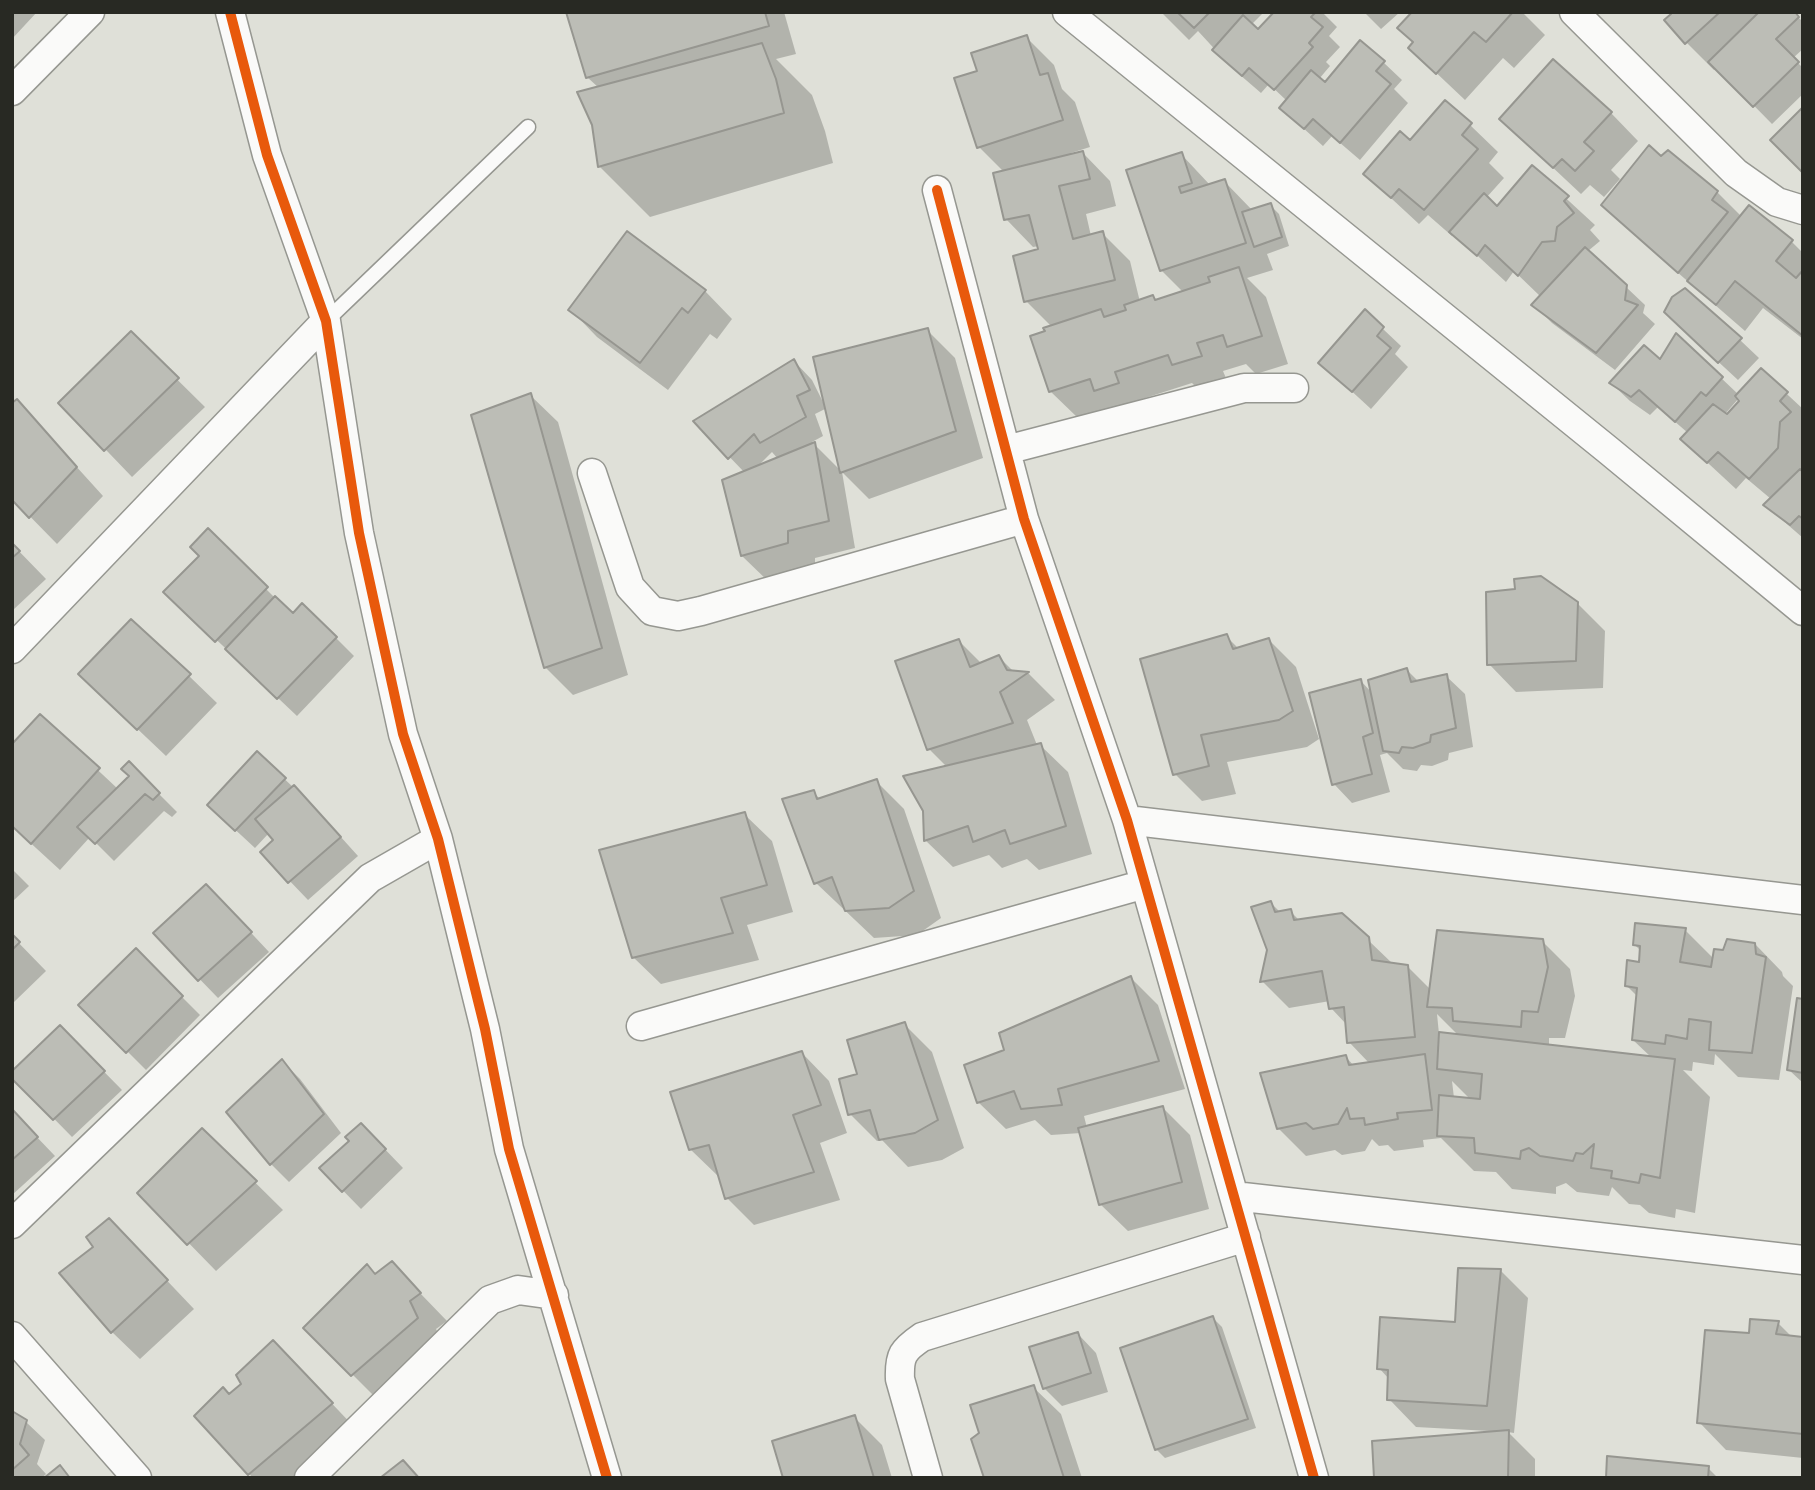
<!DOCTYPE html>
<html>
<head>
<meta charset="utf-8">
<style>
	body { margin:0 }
	#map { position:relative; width:1815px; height:1490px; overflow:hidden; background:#dfe0d8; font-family:"Work Sans",sans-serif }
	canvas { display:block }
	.frame { position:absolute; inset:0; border:14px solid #282923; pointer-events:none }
</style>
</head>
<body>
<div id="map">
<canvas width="1815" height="1490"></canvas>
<div class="frame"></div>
</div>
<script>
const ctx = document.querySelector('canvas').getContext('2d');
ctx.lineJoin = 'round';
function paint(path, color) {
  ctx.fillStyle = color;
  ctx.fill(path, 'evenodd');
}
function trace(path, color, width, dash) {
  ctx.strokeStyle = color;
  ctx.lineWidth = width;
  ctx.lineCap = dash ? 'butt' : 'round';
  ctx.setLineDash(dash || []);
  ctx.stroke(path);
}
paint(new Path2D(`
	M12 12H37L12 39Z
	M568 12H784L796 54 776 59 812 95 825 131 833 163 650 217 600 167 594 125 599 88 587 77Z
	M1161 12H1264L1251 25 1259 31 1276 12H1322L1337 27 1329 36 1340 47 1326 62 1330 66 1319 79 1325 84 1383 62 1402 80 1394 89 1408 103 1360 160 1332 136 1323 146 1281 108 1287 101 1269 84 1261 93 1232 68 1198 31 1189 40Z
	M1364 12H1400L1381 29Z
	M1414 12H1522L1545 35 1514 68 1503 58 1465 100 1410 48 1415 43Z
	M1672 12H1793L1803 22V49L1793 58 1803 68V94L1772 124 1716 67 1714 70 1686 42Z
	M1026 37 1054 65 1062 89 1075 102 1090 147 1071 153 1072 156 1083 153 1110 181 1116 206 1086 214 1091 236 1102 233 1130 261 1140 302 1153 297 1157 302 1184 293 1161 270 1181 154 1210 185 1224 181 1253 211 1270 205 1279 214 1289 246 1267 254 1273 270 1247 278 1266 297 1288 364 1256 374 1246 364 1223 371 1228 383 1201 392 1192 383 1142 399 1145 411 1123 418 1113 407 1078 418 1050 391 1047 333 1052 327 1026 301 1040 251 1039 246 1033 247 1006 219 1004 172 979 147V72Z
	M1611 113 1638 141 1611 170 1620 179 1604 197 1590 185 1581 194 1501 119Z
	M1470 125 1498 152 1489 163 1504 178 1486 198 1497 208 1532 167 1595 225 1590 230 1600 241 1588 251 1645 305 1643 313 1655 324 1615 370 1552 323 1534 305 1541 297 1514 271 1506 282 1454 234 1452 236 1428 215 1419 224 1365 174 1411 142Z
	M1661 158 1717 192 1742 217 1792 242 1803 253V339L1763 308 1745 331 1631 232 1603 205Z
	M705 291 732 319 717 339 710 334 668 390 597 337 570 309Z
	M1365 312 1401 346 1395 354 1408 367 1371 409 1320 362Z
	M927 330 955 358 983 458 869 499 842 472 855 548 815 558V570L770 583 742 556 745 473 696 422 794 361 812 380 824 404ZM827 408 841 471 812 442 823 436 815 414ZM772 452 778 459 756 468Z
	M1684 330 1740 340 1759 358 1738 380Z
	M131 334 205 407 132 477 61 403Z
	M1677 336 1739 395 1761 370 1803 409V538L1765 505 1771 499 1746 478 1736 489 1682 439 1688 433 1658 407 1650 415 1630 401 1611 383 1660 361ZM1739 398 1742 401 1728 416 1725 414Z
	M530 395 558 422 628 675 573 695 545 667Z
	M17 401 103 496 57 544 12 498Z
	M208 531 293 616 336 638 354 656 297 716 166 592 201 556Z
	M12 544 46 579 12 611Z
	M1517 591 1577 603 1605 631 1603 688 1516 692 1489 664Z
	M1226 636 1239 649 1269 640 1296 667 1319 739 1307 747 1227 762 1236 794 1202 801 1175 774Z
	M959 641 982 664 999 657 1014 672 1028 673 1055 700 1027 720 1037 745H1040L1068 772 1092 854 1039 870 1027 859 1002 868 989 855 953 867 925 840 947 767 929 749Z
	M1407 670 1419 682 1446 676 1465 694 1473 747 1449 753 1448 760 1432 766 1421 765 1417 771 1403 769 1387 753 1380 755 1390 792 1352 803 1334 784 1361 681 1372 693Z
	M189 676 217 703 166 756 108 701Z
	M40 716 118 789 131 777 129 764 177 812 172 817 164 811 114 861 90 837 60 870 12 826V747Z
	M258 754 312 805 358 856 308 900 262 852 275 840 269 833 255 848 228 823Z
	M876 781 904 809 941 918 917 935 874 938 816 883 813 792 821 800Z
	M744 814 772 841 793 912 747 925 759 960 661 984 633 957Z
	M12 869 29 886 12 902Z
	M1271 903 1281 913 1290 911 1300 921 1367 939 1394 965 1407 966 1431 990 1542 941 1570 969 1575 996 1565 1038H1549V1046L1652 1058 1633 1040 1638 997 1627 986 1640 964 1641 951 1635 945 1685 930 1714 959 1724 952 1755 944 1782 972 1783 976 1793 986 1779 1080 1738 1077 1715 1054 1714 1065 1693 1062 1692 1071 1683 1070 1710 1097 1695 1213 1676 1209 1675 1218 1649 1213 1640 1205 1629 1204 1612 1187 1609 1196 1577 1192 1566 1183 1556 1187V1194L1512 1189 1496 1172 1474 1171 1441 1138 1423 1140 1424 1147 1394 1151 1388 1145 1379 1146 1372 1139 1365 1151 1342 1155 1335 1150 1306 1156 1278 1128 1346 1057 1354 1066 1370 1064 1349 1042 1347 1025 1331 1008 1330 1001 1289 1008 1262 981 1269 950ZM1437 1014 1459 1036 1439 1034ZM1452 1081 1470 1099 1454 1098Z
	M225 905 269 952 218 998 155 933Z
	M12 936 46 971 13 1003 12 1002Z
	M136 951 200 1015 146 1070 81 1005Z
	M1131 978 1158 1005 1185 1089 1084 1116 1087 1128 1163 1108 1190 1135 1209 1209 1128 1231 1100 1204 1081 1133 1051 1135 1035 1120 1006 1129 978 1102 1006 1051Z
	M1803 1001V1083L1789 1070Z
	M904 1024 932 1052 964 1148 942 1160 908 1167 882 1140 877 1141 850 1114 859 1075Z
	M60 1027 122 1090 72 1137 12 1076Z
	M802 1053 829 1081 847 1133 820 1143 840 1200 754 1225 727 1198 720 1176H718L690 1149Z
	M282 1061 300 1079 341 1133 289 1182 271 1164Z
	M12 1111 55 1156 12 1195Z
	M202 1130 283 1210 216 1271 140 1193Z
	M351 1141 379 1143 403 1168 361 1209 321 1168Z
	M136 1248 194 1309 140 1359 112 1332Z
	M392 1264 447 1321 436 1329 444 1346 380 1402 306 1328Z
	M1501 1271 1528 1298 1514 1433 1508 1432 1535 1459V1478H1375L1489 1434V1431L1416 1427 1389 1399V1379L1379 1368 1457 1324Z
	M1213 1318 1222 1327 1256 1428 1165 1458 1156 1449Z
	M1778 1323 1792 1337 1803 1338V1458L1726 1450 1699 1422 1751 1335Z
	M1078 1334 1096 1353 1108 1392 1062 1406 1044 1388Z
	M300 1370 359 1432 305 1478H253L197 1416 230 1396Z
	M1033 1387 1061 1414 1082 1478H985Z
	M12 1413 26 1422 45 1440 37 1464 46 1474 42 1478H12Z
	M854 1417 882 1445 892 1478H785Z
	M1708 1468 1718 1478H1607Z`), '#0003');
const building = new Path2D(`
	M566 12H765L769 26 586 78Z
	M1177 12H1210L1194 28Z
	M1274 12H1316L1311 17 1323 27 1309 43 1313 47 1274 90 1249 68 1242 76 1212 50 1243 15 1258 29Z
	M1412 12H1513L1486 42 1474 32 1436 74 1408 48 1413 42 1397 28Z
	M1670 12H1720L1685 44 1664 20 1671 14Z
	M1759 12H1795L1799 17 1776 39 1799 62 1753 107 1708 62Z
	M1027 35 1040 75 1048 73 1063 120 977 148 954 78 977 71 971 53Z
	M1360 40 1385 61 1376 71 1391 84 1340 143 1313 119 1304 129 1279 108 1311 70 1325 82Z
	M762 43 776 79 784 113 598 167 592 125 577 92Z
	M1553 59 1612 112 1584 142 1594 151 1575 171 1562 159 1553 168 1499 119Z
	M1445 100 1472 123 1462 135 1478 149 1424 210 1399 189 1391 198 1363 174 1400 131 1410 140Z
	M1803 107V173L1770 140Z
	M1649 145 1661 156 1668 150 1718 191 1712 200 1728 212 1678 273 1601 205Z
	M1083 151 1090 179 1059 186 1073 239 1103 231 1115 280 1024 302 1013 256 1038 249 1029 215 1004 220 993 173Z
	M1182 152 1192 183 1179 187 1181 193 1225 179 1246 243 1160 271 1126 170Z
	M1532 165 1569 196 1564 201 1574 213 1557 227 1555 241 1542 242 1518 276 1485 245 1477 256 1449 232 1484 193 1497 206Z
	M1271 203 1282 237 1254 247 1242 212Z
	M1749 205 1793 240 1776 261 1796 278 1803 270V336L1735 281 1716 305 1687 281Z
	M627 231 706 290 688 313 682 308 640 363 568 310Z
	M1585 247 1627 285 1625 300 1638 305 1596 353 1531 305Z
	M1239 267 1262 336 1227 347 1223 335 1197 343 1202 356 1172 365 1168 355 1115 372 1119 383 1094 391 1090 379 1049 392 1030 336 1045 331 1043 328 1101 309 1104 317 1126 310 1124 305 1153 295 1155 300 1210 282 1208 277Z
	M1685 288 1742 338 1718 363 1664 312 1672 297Z
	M1365 309 1384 327 1377 336 1391 348 1352 392 1318 363Z
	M928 328 956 431 840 473 813 357Z
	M131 331 179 378 104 451 58 403Z
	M1676 333 1723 377 1706 396 1701 392 1675 422 1639 390 1631 397 1609 383 1644 345 1660 359Z
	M794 359 810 390 797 396 806 417 760 443 754 434 728 459 693 421Z
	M1761 368 1788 392 1780 401 1791 412 1780 422 1778 448 1749 479 1718 452 1707 463 1680 439 1713 404 1727 414 1739 401 1735 396Z
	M531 393 602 648 544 668 471 415Z
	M17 399 77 467 29 518 12 500V403Z
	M815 442 829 521 788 531V543L741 556 722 480Z
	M1800 469 1803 472V519L1799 516 1790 525 1763 505Z
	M208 528 268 587 215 642 163 592 199 556 190 547Z
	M12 543 20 551 12 558Z
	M1541 576 1578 602 1576 661 1487 665 1486 592 1515 589 1514 579Z
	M275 596 293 613 302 603 337 637 277 699 225 649Z
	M131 619 191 674 137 730 78 674Z
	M1227 634 1233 649 1269 638 1293 711 1279 720 1201 735 1209 766 1173 775 1140 659Z
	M959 639 970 667 999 655 1007 670 1029 672 1000 692 1013 723 927 750 895 661Z
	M1407 668 1411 682 1447 674 1456 728 1431 735 1430 742 1413 748 1402 747 1399 753 1383 751 1368 680Z
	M1361 679 1373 733 1363 737 1372 774 1332 785 1309 693Z
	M40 714 100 768 31 844 12 826V744Z
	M1041 743 1066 826 1010 844 1005 830 973 842 968 826 924 841 923 811 903 776Z
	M257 751 286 778 235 831 207 805Z
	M129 761 160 793 153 800 145 794 95 844 77 827 129 776 121 769Z
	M877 779 914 891 889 908 845 911 832 877 814 884 782 799 814 790 817 799Z
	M294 785 341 837 288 883 260 852 273 840 255 819Z
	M745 812 767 885 721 898 733 933 632 958 599 850Z
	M206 884 252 932 198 981 153 933Z
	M1271 901 1275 912 1291 909 1294 920 1342 913 1369 937 1372 960 1408 965 1415 1037 1347 1043 1344 1007 1329 1009 1322 971 1260 982 1267 950 1251 907Z
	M1635 923 1686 928 1680 962 1711 967 1714 949 1723 950 1727 939 1755 943 1756 954 1766 957 1752 1053 1709 1050 1711 1022 1689 1019 1687 1039 1666 1035 1665 1044 1632 1040 1637 988 1625 986 1627 960 1639 962 1640 946 1633 945Z
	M1437 930 1543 939 1548 967 1538 1012 1522 1011 1521 1027 1453 1021 1452 1008 1427 1007Z
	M12 934 20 942 12 950Z
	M136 948 183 996 126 1053 78 1005Z
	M1131 976 1159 1061 1058 1089 1062 1105 1021 1109 1014 1091 977 1103 964 1065 1004 1050 999 1033Z
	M1797 998 1803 999V1073L1787 1070Z
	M905 1022 938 1120 915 1133 879 1140 870 1110 848 1115 839 1079 857 1074 847 1040Z
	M60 1025 105 1071 53 1120 12 1079V1071Z
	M1439 1032 1675 1059 1660 1178 1641 1174 1639 1183 1611 1178 1612 1171 1591 1168 1594 1144 1583 1154 1576 1153 1573 1161 1540 1156 1529 1148 1521 1151 1520 1159 1475 1153 1474 1138 1437 1136 1439 1095 1480 1099 1482 1074 1437 1069Z
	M802 1051 821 1105 793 1115 814 1172 725 1199 709 1145 689 1150 670 1092Z
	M1425 1054 1432 1110 1397 1113 1398 1119 1365 1125 1364 1118 1350 1119 1347 1108 1338 1124 1313 1129 1306 1123 1277 1129 1260 1073 1346 1055 1349 1065Z
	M282 1059 324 1114 270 1165 226 1112Z
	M1163 1106 1182 1182 1099 1205 1078 1128Z
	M12 1109 38 1137 12 1160Z
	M361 1123 386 1149 342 1192 319 1168 349 1141 345 1137Z
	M202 1128 257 1181 187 1245 137 1193Z
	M109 1218 168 1280 111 1333 59 1273 93 1247 86 1237Z
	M392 1261 421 1293 410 1301 418 1318 351 1376 303 1328 367 1264 375 1274Z
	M1458 1268 1501 1269 1487 1406 1387 1400 1388 1370 1377 1369 1380 1317 1455 1322Z
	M1213 1316 1248 1419 1155 1450 1120 1348Z
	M1750 1319 1779 1321 1776 1334 1803 1337V1434L1697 1423 1705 1330 1749 1333Z
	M1078 1332 1091 1373 1043 1389 1029 1347Z
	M273 1340 333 1403 248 1475 194 1416 223 1387 229 1394 241 1384 236 1375Z
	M1034 1385 1064 1478H984L971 1439 979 1433 970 1405Z
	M12 1411 27 1420 20 1444 29 1455 12 1470Z
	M855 1415 874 1478H783L772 1441Z
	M1509 1430 1508 1478H1374L1372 1441Z
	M1607 1456 1709 1466 1708 1478H1606Z
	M403 1460 419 1478H380Z
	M60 1465 70 1478H44Z`);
paint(building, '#bcbdb6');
trace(building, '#969690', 2);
const lane = new Path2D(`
	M326 321 528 127`);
const street = new Path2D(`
	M230 12 267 155 326 321 359 533 403 734 438 839 485 1029 509 1149 607 1478
	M1067 12 1608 450 1803 611
	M1574 12 1736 173 1777 202 1803 210
	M12 91 90 12
	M937 190 1024 519 1127 820 1314 1478
	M1006 450 1244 388H1294
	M592 473 630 587 652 611 678 616 701 611 1024 519
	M12 649 326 321
	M1127 820 1803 900
	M641 1026 1145 884
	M1234 1196 1803 1260
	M12 1224 370 878 438 839
	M12 1336 137 1478
	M309 1478 490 1300 518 1290 554 1295
	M928 1478 900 1379C899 1355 903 1350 922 1337L1246 1237`);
trace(lane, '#969791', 17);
trace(street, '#969791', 31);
trace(lane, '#fafaf9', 14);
trace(street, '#fafaf9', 28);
trace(new Path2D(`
	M230 12 267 155 326 321 359 533 403 734 438 839 485 1029 509 1149 607 1478
	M937 190 1024 519 1127 820 1314 1478`), '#e8590c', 10);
</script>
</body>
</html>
